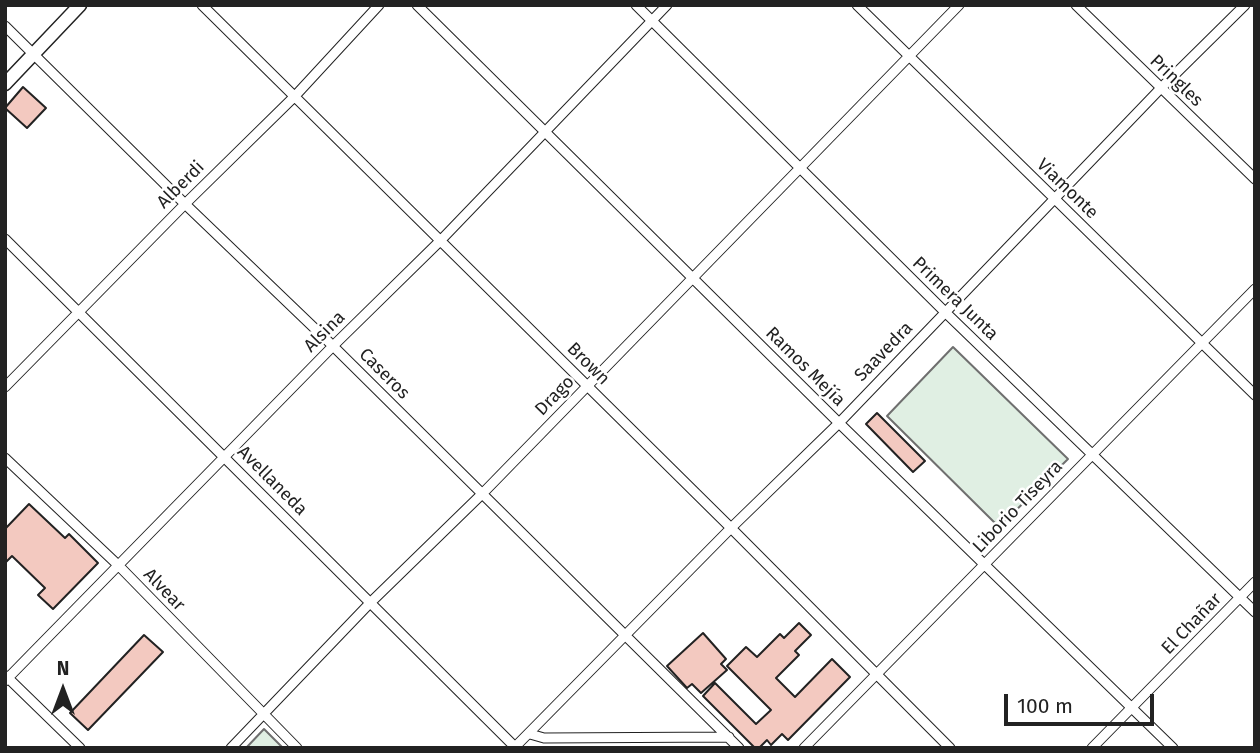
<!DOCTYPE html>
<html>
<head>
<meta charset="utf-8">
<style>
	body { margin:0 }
	#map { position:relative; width:1260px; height:753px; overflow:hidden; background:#fff; font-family:"Fira Sans",sans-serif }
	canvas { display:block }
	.frame { position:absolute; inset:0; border:7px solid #222; pointer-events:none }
	.north { position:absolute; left:28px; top:655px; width:70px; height:70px; -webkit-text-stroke:5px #fff; paint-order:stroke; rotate:0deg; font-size:19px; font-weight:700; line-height:28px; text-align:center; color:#222 }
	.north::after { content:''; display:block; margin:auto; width:24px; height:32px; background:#222; clip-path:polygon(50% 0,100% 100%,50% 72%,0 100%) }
	.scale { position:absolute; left:1004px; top:694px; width:150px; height:32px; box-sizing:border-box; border:4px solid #222; border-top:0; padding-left:9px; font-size:21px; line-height:24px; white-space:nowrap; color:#222; -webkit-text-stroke:5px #fff; paint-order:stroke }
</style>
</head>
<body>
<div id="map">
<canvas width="1260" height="753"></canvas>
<div class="frame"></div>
<div class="north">N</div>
<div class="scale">100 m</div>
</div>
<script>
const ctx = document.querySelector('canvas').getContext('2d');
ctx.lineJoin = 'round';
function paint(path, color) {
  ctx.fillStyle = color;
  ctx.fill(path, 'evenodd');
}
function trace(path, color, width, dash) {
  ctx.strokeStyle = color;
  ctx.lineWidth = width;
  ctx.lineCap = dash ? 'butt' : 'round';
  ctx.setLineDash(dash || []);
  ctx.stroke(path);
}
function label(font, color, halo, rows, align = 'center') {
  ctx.font = font + ' "Fira Sans",sans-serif';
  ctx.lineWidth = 5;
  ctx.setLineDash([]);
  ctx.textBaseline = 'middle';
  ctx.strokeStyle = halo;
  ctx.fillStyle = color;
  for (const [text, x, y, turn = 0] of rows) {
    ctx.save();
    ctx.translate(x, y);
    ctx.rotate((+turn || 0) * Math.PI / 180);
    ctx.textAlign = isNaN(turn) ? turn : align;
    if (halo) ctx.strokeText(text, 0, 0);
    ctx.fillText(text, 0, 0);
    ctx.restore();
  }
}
const green = new Path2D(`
	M953 347 1068 459 999 527 887 416Z
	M264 729 283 748H246Z`);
paint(green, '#e0efe3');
trace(green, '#6f6f6f', 2);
const building = new Path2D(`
	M23 87 46 108 27 128 5 108Z
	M877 413 925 461 913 472 866 424Z
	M29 504 65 538 69 534 98 563 53 609 38 595 45 588 12 556 5 563V529Z
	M799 623 811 635 795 651 799 655 776 678 795 697 832 659 850 677 788 740 782 734 771 745 767 740 759 748H755L703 696 715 683 756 724 771 710 727 666 746 647 757 657 780 634 784 638Z
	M703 633 726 659 721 664 727 670 701 693 692 684 687 688 667 666Z
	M144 635 163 652 88 730 70 713Z`);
paint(building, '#f3c9c0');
trace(building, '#222', 2);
const minor = new Path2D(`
	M202 5 731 528 950 748
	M417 5 839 423 1173 748
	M636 5 945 312 1255 612
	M857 5 1255 395
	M1076 5 1255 179
	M5 26 185 204 333 346 739 748
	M5 239 515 747
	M5 387 185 204 295 96 379 5
	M5 458 119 566 297 748
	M6 676 80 748
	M5 681 333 346 441 240 667 5
	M530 734 544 738 729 737
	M231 748 370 603 483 493 959 5
	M514 748 731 528 839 423 1161 88 1245 5
	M804 748 1255 289
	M1092 748 1255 582`);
const secondary = new Path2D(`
	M5 84 80 5`);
trace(minor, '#222', 11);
trace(secondary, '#222', 15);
trace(minor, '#fff', 9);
trace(secondary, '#fff', 12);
label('18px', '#222', '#fff', [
	["Pringles",1176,81,44],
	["Alberdi",181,185,-45],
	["Viamonte",1067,189,44],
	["Primera Junta",955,299,44],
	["Alsina",325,332,-45],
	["Saavedra",884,352,-46],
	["Brown",588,364,45],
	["Ramos Mejía",805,367,45],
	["Caseros",384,374,45],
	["Drago",555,396,-46],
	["Avellaneda",272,481,45],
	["Liborio Tiseyra",1018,507,-46],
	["Alvear",164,590,46],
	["El Chañar",1192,624,-46]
]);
</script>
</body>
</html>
